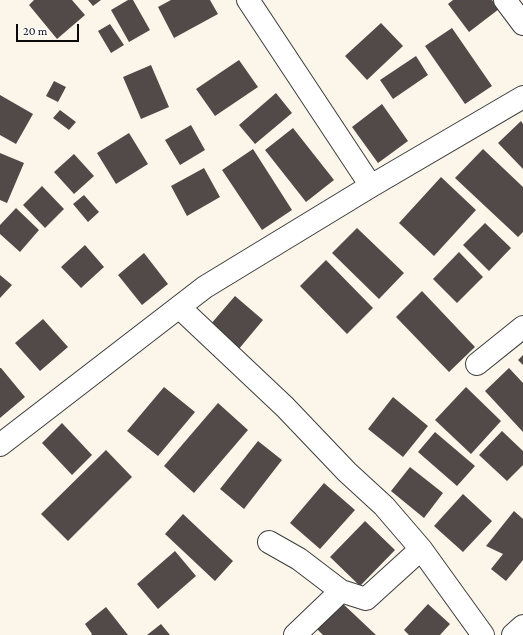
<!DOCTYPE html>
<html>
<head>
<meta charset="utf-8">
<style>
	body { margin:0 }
	#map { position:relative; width:523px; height:635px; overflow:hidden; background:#fcf6ea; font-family:"Crimson Pro",serif }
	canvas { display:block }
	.scale { position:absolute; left:16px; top:24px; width:63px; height:18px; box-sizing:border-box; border:2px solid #0a0a0a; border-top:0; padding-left:5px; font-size:12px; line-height:14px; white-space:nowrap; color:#0a0a0a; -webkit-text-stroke:3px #fff; paint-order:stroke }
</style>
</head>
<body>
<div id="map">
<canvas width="523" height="635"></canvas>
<div class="scale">20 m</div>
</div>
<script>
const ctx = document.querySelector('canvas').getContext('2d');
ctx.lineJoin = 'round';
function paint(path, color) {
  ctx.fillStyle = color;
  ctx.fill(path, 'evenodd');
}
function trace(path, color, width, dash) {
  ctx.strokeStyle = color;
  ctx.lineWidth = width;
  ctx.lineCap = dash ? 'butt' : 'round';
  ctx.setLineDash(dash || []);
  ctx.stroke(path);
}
paint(new Path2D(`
	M34 0H72L85 15 57 39 29 5Z
	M88 0H101L93 6Z
	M128 0H133L150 30 129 42 111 10Z
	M171 0H210L218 14 174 38 158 7Z
	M453 0H492L499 9 469 32 448 4Z
	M381 23 403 46 367 80 345 56Z
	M110 24 124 45 111 53 98 31Z
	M452 28 492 86 465 104 425 46Z
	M416 56 428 75 393 99 380 80Z
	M239 60 258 87 215 116 196 89Z
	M151 65 169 107 141 119 123 77Z
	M54 81 66 87 58 102 46 96Z
	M276 93 292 113 255 144 239 125Z
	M0 95 33 114 16 144 0 135Z
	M382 104 408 141 378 163 352 127Z
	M60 110 76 122 69 130 53 118Z
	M521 121 523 124V169L498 143Z
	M191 125 205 150 180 165 165 140Z
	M293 128 334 180 306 202 265 150Z
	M129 133 148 164 116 184 97 153Z
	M253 149 292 210 262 230 222 170Z
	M483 149 523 187V232L518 237 455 178Z
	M0 153 24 163 7 203 0 200Z
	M74 154 94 176 74 194 54 172Z
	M204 168 220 197 187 216 171 186Z
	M441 177 476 210 434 256 399 223Z
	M42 186 64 209 45 228 23 205Z
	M84 195 99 212 88 222 73 204Z
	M16 208 39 230 20 252 0 234V225Z
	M485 223 511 248 489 271 463 245Z
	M357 228 404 273 379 299 332 253Z
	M85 245 104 267 81 288 61 267Z
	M459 252 483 277 457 303 433 279Z
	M144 253 168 284 142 305 118 275Z
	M326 260 373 308 347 334 300 286Z
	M0 275 12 285 0 298Z
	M422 291 475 347 449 372 396 317Z
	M235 296 263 320 238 350 210 325Z
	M43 319 68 347 40 371 15 343Z
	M523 355V365L518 360Z
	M0 368H1L25 397 0 418Z
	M509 368 523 383V432L485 391Z
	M164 387 195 412 158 456 127 431Z
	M466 387 501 421 471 454 435 420Z
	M393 397 428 426 403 457 368 429Z
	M218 403 248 430 194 493 164 466Z
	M62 423 92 455 72 475 42 443Z
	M502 431 523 451V465L507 481 479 455Z
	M435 432 475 466 457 486 418 452Z
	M258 441 282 460 244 509 220 489Z
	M106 450 132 477 68 541 41 514Z
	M410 467 443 493 424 518 391 491Z
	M324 483 355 510 320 549 290 523Z
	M463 494 492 521 463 552 434 526Z
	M514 511 523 519V560L506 581 491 569 503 554 486 546Z
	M183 514 233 561 215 581 165 534Z
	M365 521 395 550 360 586 330 557Z
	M175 551 196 576 158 609 137 584Z
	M341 602 376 635H323L316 628Z
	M428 604 450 624 440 635H409L404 630Z
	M106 607 128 635H91L92 634 85 624Z
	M161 624 170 635H147Z`), '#514a48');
const minor = new Path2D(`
	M248 0 371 186
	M505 0 523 24
	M179 307 285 407 347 472 384 506 421 549 483 635
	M477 364 523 327
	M0 445 205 287 371 186 523 97
	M269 542 299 559 341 591 366 599 421 549
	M295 635 341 591
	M513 635 523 626`);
trace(minor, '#3d3d3d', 24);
trace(minor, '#fff', 22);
</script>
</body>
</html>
